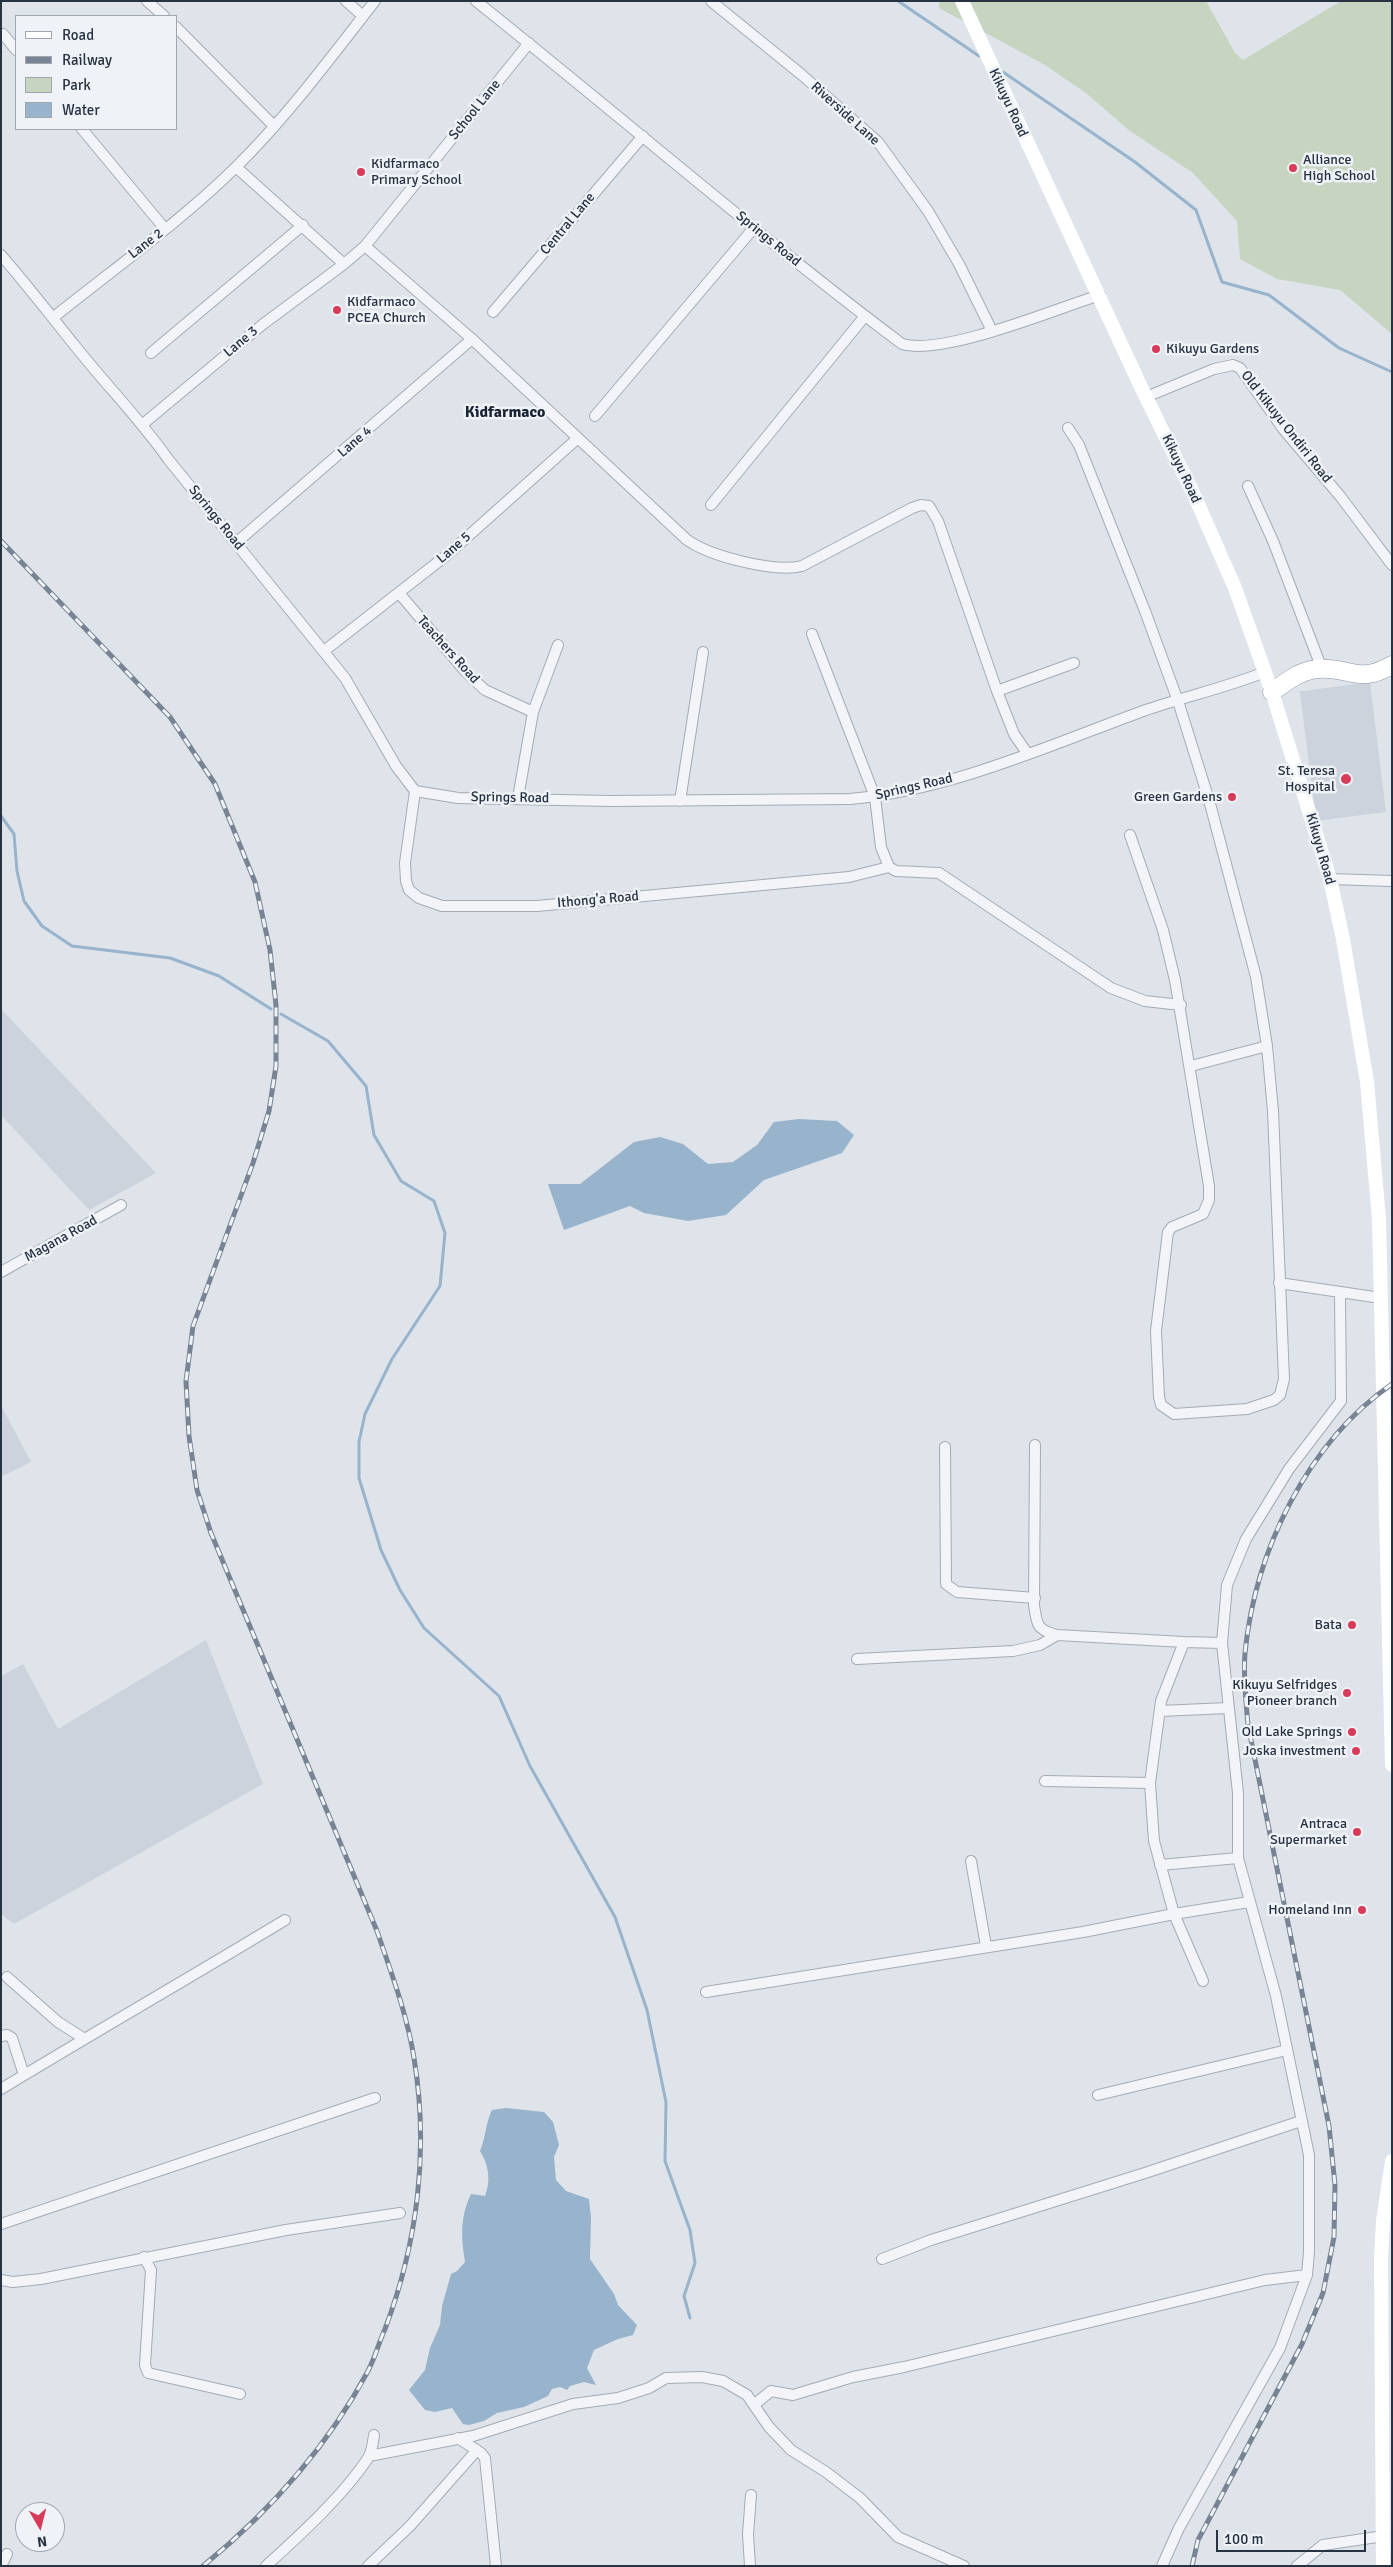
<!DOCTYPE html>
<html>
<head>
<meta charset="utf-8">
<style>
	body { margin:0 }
	#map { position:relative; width:1393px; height:2567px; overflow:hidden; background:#dfe4ea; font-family:Signika,sans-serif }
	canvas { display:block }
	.frame { position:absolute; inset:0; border:2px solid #273242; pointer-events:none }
	.legend { position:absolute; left:15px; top:15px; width:162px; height:115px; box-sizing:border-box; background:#eff3f7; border:1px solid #9fa6af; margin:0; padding:6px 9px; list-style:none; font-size:15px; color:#273242 }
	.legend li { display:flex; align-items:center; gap:10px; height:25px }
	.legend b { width:25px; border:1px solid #9fa6af }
	.north { position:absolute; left:15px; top:2502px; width:50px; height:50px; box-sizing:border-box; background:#eff3f7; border:1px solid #9fa6af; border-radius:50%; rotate:172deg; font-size:14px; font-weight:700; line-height:20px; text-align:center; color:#273242 }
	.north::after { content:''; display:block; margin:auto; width:18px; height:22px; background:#d83b59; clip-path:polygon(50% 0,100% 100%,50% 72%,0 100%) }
	.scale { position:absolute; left:1216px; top:2530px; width:150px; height:22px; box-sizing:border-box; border:2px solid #273242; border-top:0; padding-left:6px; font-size:15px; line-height:18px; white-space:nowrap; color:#273242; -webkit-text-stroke:4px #eff3f7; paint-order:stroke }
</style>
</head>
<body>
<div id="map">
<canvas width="1393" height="2567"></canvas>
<div class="frame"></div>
<ul class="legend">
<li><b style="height:6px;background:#fff"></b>Road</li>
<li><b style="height:6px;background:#788494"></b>Railway</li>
<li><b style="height:14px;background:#c6d4c0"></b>Park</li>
<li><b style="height:14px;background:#98b3cc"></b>Water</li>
</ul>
<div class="north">N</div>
<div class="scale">100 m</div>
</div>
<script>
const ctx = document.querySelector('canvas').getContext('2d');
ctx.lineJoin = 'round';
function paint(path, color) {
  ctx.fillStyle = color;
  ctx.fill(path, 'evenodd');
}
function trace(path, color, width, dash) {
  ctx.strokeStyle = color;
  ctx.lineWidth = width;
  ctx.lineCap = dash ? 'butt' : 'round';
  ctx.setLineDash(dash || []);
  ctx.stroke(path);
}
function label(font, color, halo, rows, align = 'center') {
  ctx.font = font + ' Signika,sans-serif';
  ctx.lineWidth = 5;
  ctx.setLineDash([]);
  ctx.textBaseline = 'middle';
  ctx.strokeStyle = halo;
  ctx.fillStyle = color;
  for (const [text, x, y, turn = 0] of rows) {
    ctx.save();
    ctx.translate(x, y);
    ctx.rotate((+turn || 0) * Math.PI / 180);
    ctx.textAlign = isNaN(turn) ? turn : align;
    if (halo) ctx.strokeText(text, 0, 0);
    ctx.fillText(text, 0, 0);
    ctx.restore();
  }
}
paint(new Path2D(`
	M1370 682 1386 812 1316 821 1300 692H1296Z
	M1 1009 156 1173 89 1210 1 1115Z
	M1 1405 31 1462 1 1477Z
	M206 1640 263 1784 14 1924 1 1914V1676L23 1664 58 1729Z`), '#cdd3dc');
paint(new Path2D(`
	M939 1H1206L1235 53 1243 60 1341 1H1392V334L1340 290 1277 279 1240 259 1237 221 1193 173 1130 131 1086 93 1045 65 939 8Z`), '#c6d4c0');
paint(new Path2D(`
	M799 1119 837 1121 854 1135 842 1153 764 1180 726 1215 688 1221 644 1213 630 1206 564 1230 548 1184H580L634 1142 660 1137 683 1144 708 1164 733 1162 757 1145 774 1122Z
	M506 2108 544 2112 553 2122 559 2145 554 2157 556 2180 566 2191 589 2199 591 2218 590 2259 614 2294 618 2305 637 2325 633 2335 618 2339 594 2350 587 2368 596 2385 584 2382 570 2386 567 2390 560 2387 552 2389 548 2396 524 2407 497 2413 484 2421 469 2425 463 2424 452 2408 435 2412 425 2410 409 2390 425 2370 430 2348 440 2325 442 2306 451 2274 457 2271 465 2262C461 2237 460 2217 471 2194L485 2196C491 2180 489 2166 480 2151 486 2137 485 2125 492 2110Z`), '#98b3cc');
trace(new Path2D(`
	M898 1 979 56
	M1003 72 1135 162 1196 210 1222 282 1269 295 1339 348 1392 372
	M1 816 14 834 17 871 24 901 42 926 72 946 170 958 219 976 271 1009
	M281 1014 328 1041 366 1086 374 1135 401 1181 434 1201 445 1233 440 1286 392 1359 365 1414 359 1442V1478L381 1550 400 1590 424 1628 499 1696 530 1766 615 1917 647 2010 666 2102 665 2161 690 2230 695 2263 684 2296 690 2318`), '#98b3cc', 3);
const street = new Path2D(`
	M147 1 164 16
	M346 1 363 16
	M476 1C619 115 756 234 902 344 944 356 1055 309 1100 295
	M711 1 802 75 878 142 928 211 959 264 992 331
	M176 27 274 126
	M3 34 16 50
	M82 129 165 229
	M236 167 344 264 365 246 472 339 686 539C708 556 775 573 802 566L912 508 921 505 929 506 938 521 997 691 1014 734 1027 753
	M365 246 529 43
	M1 255C27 285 51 316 76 347 106 385 140 419 168 459L345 678 396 766 415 791 458 798 611 801 850 799C951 790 1048 746 1143 711 1183 697 1225 688 1265 672
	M493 312 643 136
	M54 317C115 268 180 222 236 167 287 117 331 57 375 1
	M151 353 303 225
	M1146 397 1214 369 1233 365 1240 368 1284 430 1340 496 1392 565
	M595 416 753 229
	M143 424 262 325 344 264
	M1068 428 1079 445 1145 611 1178 701 1209 800 1256 977 1267 1046 1273 1111 1284 1379 1280 1395 1274 1400 1247 1409 1174 1414 1161 1405 1159 1397 1156 1331 1168 1232 1172 1227 1203 1214 1209 1200V1186L1175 980 1163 930 1130 835
	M1248 486 1273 541 1322 669
	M711 505 865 316
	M237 542 472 339
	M399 593 465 671 485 690 533 712 518 798
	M812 634 875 797 881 847 889 867 896 871 939 873 1111 988 1145 1001 1181 1005
	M324 651 447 555 578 438
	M997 691 1074 663
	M533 712 558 645
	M415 791 405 863 406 881 409 890 419 898 442 906H537L849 877 889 867
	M680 801 703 652
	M1330 879 1392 881
	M1191 1066 1267 1046
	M1 1272 121 1205
	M1279 1283 1381 1298
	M1035 1445 1034 1605C1037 1624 1036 1630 1057 1635L1184 1642
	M945 1447 946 1584 957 1592 1035 1598
	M857 1659 1013 1651 1040 1645 1057 1635
	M1160 1711 1228 1708
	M1045 1781 1150 1783
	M971 1861 986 1946
	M1160 1865 1238 1858
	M7 1977 58 2022 83 2038
	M1203 1981 1174 1914 1249 1902
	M706 1992 1083 1932 1174 1914 1154 1841 1150 1783 1161 1701 1184 1642 1222 1643
	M1 2036 7 2035 12 2038 24 2075
	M1 2089C95 2032 191 1977 285 1920
	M1098 2095 1287 2050
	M1 2224 375 2098
	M144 2257 151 2270 145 2365 148 2373 240 2394
	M882 2259 931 2240 1145 2173 1301 2121
	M1 2280 13 2282 41 2279 286 2230 400 2213
	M755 2404 771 2391 793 2395 853 2377 904 2367 1265 2280 1307 2275
	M458 2438 481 2453 485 2458 496 2566
	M369 2456 473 2436 573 2404 618 2398 649 2388 666 2378 702 2377 723 2381 747 2395 769 2427 791 2450 826 2472 860 2498 898 2537 964 2566
	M1 2566 7 2554
	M266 2566C300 2535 343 2496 368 2458 372 2452 373 2442 374 2435
	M368 2566 410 2526 477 2450
	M750 2566 748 2534 751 2495
	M1162 2566 1179 2528 1280 2348 1307 2275 1309 2252V2155L1276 1996 1238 1858V1793L1222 1643 1227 1585 1246 1539 1289 1469 1341 1401 1340 1292
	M1297 2566 1323 2545 1384 2536`);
const highway = new Path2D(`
	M1272 692C1286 682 1299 671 1317 669 1349 666 1358 685 1392 665`);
trace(street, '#a4abb4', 12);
trace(highway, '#8692a1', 19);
trace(street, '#f2f4f8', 10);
trace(new Path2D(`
	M962 1 1141 387 1195 497 1235 588 1272 692 1330 879 1343 939 1367 1082 1379 1219 1392 1765
	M1383 2566 1381 2259 1383 2221 1392 2161`), '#fff', 14);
trace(highway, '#fff', 18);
const rail = new Path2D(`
	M1 541 170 717 215 784 255 882 270 950 276 1005V1066L269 1111 253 1163 193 1326 186 1381 189 1436 197 1490 211 1533 377 1931C391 1972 407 2014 414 2058 429 2149 418 2242 385 2329 379 2342 375 2358 368 2371 328 2446 269 2512 203 2566
	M1192 2566 1198 2540 1302 2344 1323 2293 1334 2237 1335 2185 1329 2126 1248 1725C1246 1701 1243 1677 1245 1653 1255 1551 1307 1443 1392 1384`);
trace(rail, '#788494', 5);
trace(rail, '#eff3f7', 3, [9]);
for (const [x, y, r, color] of [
	[1293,168,5,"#d83b59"],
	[361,172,5,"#d83b59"],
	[337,310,5,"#d83b59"],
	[1156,349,5,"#d83b59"],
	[1346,779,6,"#d83b59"],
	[1232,797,5,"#d83b59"],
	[1352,1625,5,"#d83b59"],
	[1347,1693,5,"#d83b59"],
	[1352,1732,5,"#d83b59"],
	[1356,1751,5,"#d83b59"],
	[1357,1832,5,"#d83b59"],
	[1362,1910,5,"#d83b59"]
]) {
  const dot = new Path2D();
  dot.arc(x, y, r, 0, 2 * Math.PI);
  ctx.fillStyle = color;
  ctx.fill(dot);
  trace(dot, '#eff3f7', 2);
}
label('14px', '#273242', '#eff3f7', [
	["Kikuyu Road",1008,103,65],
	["School Lane",475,110,-51],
	["Riverside Lane",845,114,42],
	["Central Lane",568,224,-50],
	["Springs Road",768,239,39],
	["Lane 2",146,244,-38],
	["Lane 3",241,342,-40],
	["Old Kikuyu Ondiri Road",1286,427,52],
	["Lane 4",355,442,-41],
	["Kikuyu Road",1181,469,65],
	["Springs Road",216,518,51],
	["Lane 5",454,548,-41],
	["Teachers Road",448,650,48],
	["Springs Road",914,787,-13],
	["Springs Road",510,798,1],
	["Kikuyu Road",1320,849,74],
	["Ithong'a Road",598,900,-5],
	["Magana Road",61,1239,-29]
]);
label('14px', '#273242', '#eff3f7', [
	["Alliance",1303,160,"left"],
	["High School",1303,176,"left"],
	["Kidfarmaco",371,164,"left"],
	["Primary School",371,180,"left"],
	["Kidfarmaco",347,302,"left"],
	["PCEA Church",347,318,"left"],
	["Kikuyu Gardens",1166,349,"left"],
	["St. Teresa",1335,771],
	["Hospital",1335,787],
	["Green Gardens",1222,797],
	["Bata",1342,1625],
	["Kikuyu Selfridges",1337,1685],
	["Pioneer branch",1337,1701],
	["Old Lake Springs",1342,1732],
	["Joska investment",1346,1751],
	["Antraca",1347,1824],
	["Supermarket",1347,1840],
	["Homeland Inn",1352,1910]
], 'right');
label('bold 16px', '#192333', '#eff3f7', [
	["Kidfarmaco",505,413]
]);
</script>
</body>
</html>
